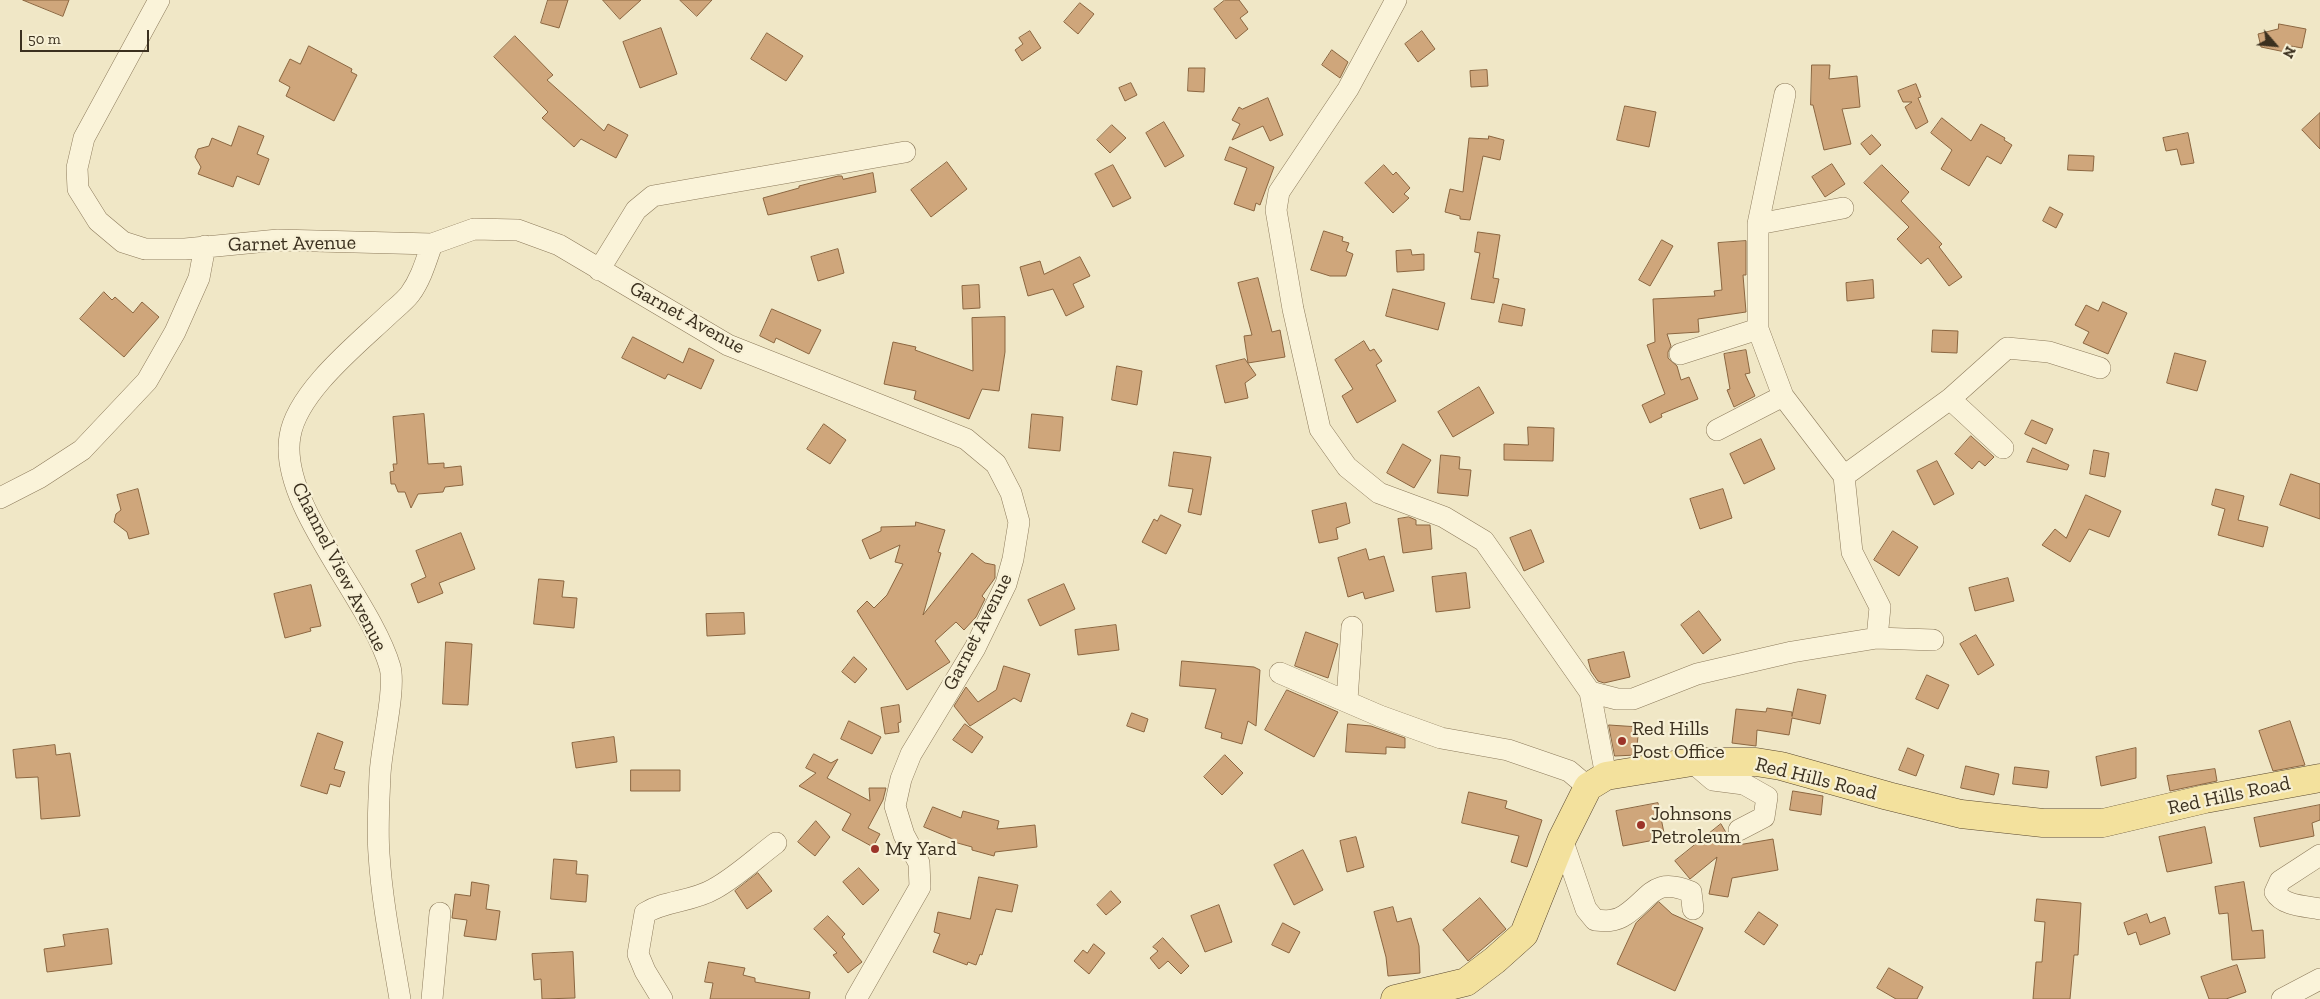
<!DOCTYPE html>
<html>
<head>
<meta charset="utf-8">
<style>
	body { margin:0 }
	#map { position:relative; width:2320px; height:999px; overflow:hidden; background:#f0e7c6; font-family:"Zilla Slab",serif }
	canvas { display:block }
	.north { position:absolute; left:2250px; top:20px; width:50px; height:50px; -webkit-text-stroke:4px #f7f0d5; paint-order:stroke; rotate:117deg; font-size:14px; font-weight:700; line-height:20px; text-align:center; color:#3b301f }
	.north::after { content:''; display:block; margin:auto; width:18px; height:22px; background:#3b301f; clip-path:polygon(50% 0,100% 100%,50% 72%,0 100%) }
	.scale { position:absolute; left:20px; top:30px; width:129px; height:22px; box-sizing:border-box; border:2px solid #3b301f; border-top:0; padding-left:6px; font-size:15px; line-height:18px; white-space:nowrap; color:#3b301f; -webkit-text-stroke:4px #f7f0d5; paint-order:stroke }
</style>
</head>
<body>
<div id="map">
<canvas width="2320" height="999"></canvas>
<div class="north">N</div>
<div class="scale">50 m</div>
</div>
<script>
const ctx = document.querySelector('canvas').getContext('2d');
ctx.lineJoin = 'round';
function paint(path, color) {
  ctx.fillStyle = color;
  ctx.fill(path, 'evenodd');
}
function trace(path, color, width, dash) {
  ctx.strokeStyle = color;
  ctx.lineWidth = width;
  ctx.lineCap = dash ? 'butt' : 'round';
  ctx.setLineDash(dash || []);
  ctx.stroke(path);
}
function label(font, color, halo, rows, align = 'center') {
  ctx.font = font + ' "Zilla Slab",serif';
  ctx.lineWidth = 4.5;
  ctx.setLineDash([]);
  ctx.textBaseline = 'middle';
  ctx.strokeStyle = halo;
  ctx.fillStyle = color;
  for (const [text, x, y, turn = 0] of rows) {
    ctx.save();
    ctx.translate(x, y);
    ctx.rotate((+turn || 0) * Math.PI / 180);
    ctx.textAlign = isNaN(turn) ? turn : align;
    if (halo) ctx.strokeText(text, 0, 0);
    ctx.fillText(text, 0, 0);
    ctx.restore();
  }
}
const building = new Path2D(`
	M23 0H69L63 16Z
	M548 0H568L559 28 541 23Z
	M603 0H641L620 19Z
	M680 0H712L697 16Z
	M1225 0H1239L1248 12 1240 18 1248 29 1236 39 1214 9Z
	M1080 3 1094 14 1078 34 1064 22Z
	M2279 24 2306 29 2302 48 2291 46 2290 53 2261 47 2258 34 2278 29Z
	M661 28 677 74 640 88 623 42Z
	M1030 31 1041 48 1022 61 1015 50 1023 44 1019 38Z
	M1422 31 1435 49 1418 62 1405 44Z
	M767 33 803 56 786 81 751 59Z
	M515 36 553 75 547 80 604 131 608 124 628 135 616 158 581 139 574 147 542 118 548 112 494 57Z
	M309 46 352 69 351 72 357 75 334 121 286 96 290 87 279 81 290 59 300 64Z
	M1332 50 1348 62 1340 78 1322 65Z
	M1812 65H1830L1829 79 1857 76 1860 107 1842 109 1851 144 1824 150 1813 105H1811Z
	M1189 68H1205L1204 92 1188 91Z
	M1487 70 1488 86 1471 87 1470 71Z
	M1131 83 1137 95 1125 101 1119 88Z
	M1916 84 1921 97 1918 98 1928 122 1916 129 1905 107 1912 102H1903L1898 91Z
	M1268 98 1283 135 1270 141 1263 126 1232 140 1240 124 1232 120 1239 107 1242 109Z
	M1625 106 1656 112 1649 147 1617 140Z
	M2320 113V149L2302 130Z
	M1942 118 1971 141 1981 124 2005 138 2004 140 2012 145 2001 164 1987 156 1969 186 1941 169 1952 150 1931 133Z
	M1164 122 1184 156 1165 167 1146 133Z
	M1112 125 1126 138 1110 153 1097 140Z
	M239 126 264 136 257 154 269 159 259 185 237 176 233 187 198 174 201 167 195 157 198 149 209 146 212 138 231 146Z
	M2188 133 2194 163 2181 165 2177 149 2166 151 2163 138Z
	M1872 135 1881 145 1870 155 1861 144Z
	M1489 136 1504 140 1500 160 1483 156 1470 220 1460 219V216L1445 212 1450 189 1463 192 1469 138 1488 139Z
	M1230 147 1274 167 1260 205 1256 203 1254 211 1234 204 1247 168 1225 160Z
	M2069 155 2094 156 2093 171 2068 170Z
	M947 162 967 189 931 217 911 190Z
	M1832 164 1845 184 1825 197 1812 177Z
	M1113 165 1131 198 1113 207 1095 174Z
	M1384 165 1393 175 1396 172 1410 188 1404 194 1409 198 1393 213 1365 183Z
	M1882 165 1909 192 1901 201 1942 244 1939 247 1962 277 1949 286 1928 258 1921 264 1897 239 1909 227 1864 183Z
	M873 173 876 192 768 215 763 198 799 188V186L838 176H842L843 179Z
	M2050 207 2063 214 2056 228 2043 221Z
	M1324 231 1343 237 1342 241 1349 243 1346 251 1353 254 1346 276H1330L1311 270Z
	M1478 232 1500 235 1493 278 1499 279 1494 303 1471 299 1480 253 1475 252Z
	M1662 240 1673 246 1650 286 1639 280Z
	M1746 241V275H1743L1746 312 1698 319 1699 332 1667 334 1671 346 1668 352V358L1677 366 1681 380 1689 377 1698 399 1661 414 1662 417 1650 423 1642 405 1665 394 1647 345 1655 342 1653 299 1715 296 1714 291 1722 290 1718 243Z
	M838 249 844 273 818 281 811 257Z
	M1411 250 1412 255 1424 254V270L1397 272 1396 251Z
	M1080 257 1090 276 1073 284 1084 307 1066 316 1053 289 1028 296 1020 267 1040 261 1044 274Z
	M1258 278 1272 332 1280 330 1285 357 1248 363 1244 336 1252 335 1238 283Z
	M1873 280 1874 298 1847 301 1846 283Z
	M979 285 980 308 963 309 962 286Z
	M1393 289 1445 303 1438 330 1386 316Z
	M104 292 112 300 115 297 133 313 142 302 159 317 124 357 80 319Z
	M2103 302 2127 313 2108 354 2083 343 2089 332 2075 325 2086 305 2098 311Z
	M1503 304 1525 309 1522 326 1499 322Z
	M772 309 821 330 809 354 776 338 774 343 760 336Z
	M1005 317V352L999 391 982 389 969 419 914 399 916 391 884 384 893 342 916 347 915 350 973 371 972 318Z
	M1933 330 1958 331 1957 353 1932 352Z
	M633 337 683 363 689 348 714 360 701 389 668 374 665 379 622 358Z
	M1364 341 1370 351 1374 349 1382 361 1376 365 1396 401 1357 423 1342 396 1353 389 1335 360Z
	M1746 350 1750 373 1745 374 1755 396 1734 407 1727 390 1730 389 1724 354Z
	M2175 353 2206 361 2197 391 2167 383Z
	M1245 359 1256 375 1245 383 1248 398 1225 403 1216 366Z
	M1117 366 1142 371 1137 405 1112 400Z
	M1479 387 1494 413 1453 437 1438 412Z
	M424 414 428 464 444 463V468L461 466 463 485 445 487 443 492 418 494 411 508 405 492H398L395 484H391L390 472 394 471 393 464H397L393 417Z
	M1032 414 1063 417 1060 451 1029 448Z
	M2032 420 2053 429 2046 444 2025 434Z
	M824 424 846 440 830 464 807 449Z
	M1528 427 1554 428 1553 461 1504 460V444L1528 445Z
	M1971 436 1994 457 1985 466 1979 461 1972 469 1955 454Z
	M1761 439 1775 469 1744 484 1730 454Z
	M1403 444 1431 460 1414 488 1387 473Z
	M2033 448 2069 465 2067 470 2027 462Z
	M2094 450 2109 453 2105 477 2090 474Z
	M1174 452 1211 457 1201 515 1188 512 1193 489 1169 486Z
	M1441 455 1460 457 1459 469 1471 470 1468 496 1438 493Z
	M1937 461 1954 494 1934 505 1917 471Z
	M2291 474 2320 484V519L2280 505Z
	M138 489 149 534 129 539 127 532 114 522 116 514 121 510 117 495Z
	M1723 489 1732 518 1700 529 1690 499Z
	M2216 489 2244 496 2238 520 2268 527 2263 547 2218 535 2225 509 2212 505Z
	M2086 495 2121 511 2109 537 2089 529 2070 562 2042 545 2055 529 2066 538Z
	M1346 503 1350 523 1336 528 1338 539 1319 543 1312 511Z
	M1161 515 1181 525 1166 554 1142 542 1154 519 1157 521Z
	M1409 517 1416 520V525H1430L1432 549 1403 553 1398 519Z
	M916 522 945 530 938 552 941 553 923 615 972 553 985 563 995 565V578L982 596 985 599 976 617 964 630 956 622 935 641 950 662 907 690 857 611 867 601 874 608 887 595 903 564 895 562 900 545 870 559 862 540 881 531V527L915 526Z
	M1531 530 1544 562 1524 571 1510 538Z
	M1893 531 1918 547 1899 576 1874 560Z
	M461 533 475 569 439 583 443 593 418 603 411 584 426 577 416 551Z
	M1366 549 1369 560 1384 556 1394 591 1365 599 1363 592 1348 597 1338 558Z
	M1466 573 1470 608 1436 612 1432 577Z
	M2008 578 2014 601 1975 611 1969 588Z
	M539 579 564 581 562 597 577 598 574 628 534 624Z
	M1064 584 1075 609 1040 626 1028 600Z
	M311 585 321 626 310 628 311 631 285 638 274 594Z
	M1699 611 1721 640 1703 654 1681 625Z
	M744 613 745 634 707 636 706 614Z
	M1116 625 1119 650 1078 655 1075 630Z
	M1306 632 1338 644 1328 678 1295 666Z
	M1976 635 1994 665 1978 675 1960 644Z
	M446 642 472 644 468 705 443 704Z
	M1624 652 1630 677 1604 683 1598 681 1591 671 1588 660Z
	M854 657 867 669 855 683 842 672Z
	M1182 661 1254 667 1260 670 1256 726 1248 721 1242 744 1221 738 1222 733 1205 728 1216 689 1180 686Z
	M1004 666 1030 674 1021 702 1014 698 970 726 954 706 966 687 978 702 996 690Z
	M1927 675 1949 685 1938 709 1916 699Z
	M1798 689 1826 695 1820 724 1792 718 1789 735 1757 730 1756 746 1732 743 1736 709 1766 712 1767 708 1792 712V716Z
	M1287 690 1338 712 1314 757 1265 730Z
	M899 705 901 722 898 723 899 732 885 734 881 708Z
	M1132 713 1148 719 1144 732 1127 726Z
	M849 721 881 737 872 754 841 739Z
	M2290 721 2305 765 2273 771 2259 731Z
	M965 724 983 737 972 753 953 740Z
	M1348 724 1371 726 1405 738V748L1386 747V754L1346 752Z
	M1609 725 1639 727 1636 755 1615 756Z
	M318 733 343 742 334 769 345 772 340 787 330 784 327 794 301 786Z
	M614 737 617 762 576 768 572 743Z
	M55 745 56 755 70 753 80 816 41 819 38 777 16 778 13 750Z
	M1908 748 1924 755 1916 776 1899 770Z
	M2136 748V778L2101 786 2096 757Z
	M814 754 831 763 838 759 827 778 870 801 869 788H886L883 800 868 828 880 834 873 847 842 830 851 814 799 786 816 773 806 768Z
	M1225 755 1243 773 1222 795 1204 777Z
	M1966 766 1999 774 1994 795 1961 788Z
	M2015 767 2049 771 2047 788 2013 784Z
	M2215 769 2217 781 2170 791 2167 776Z
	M631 770H680V791H631Z
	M1793 791 1823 796 1821 815 1790 810Z
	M1469 792 1507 801 1505 808 1542 820 1527 867 1511 862 1519 836 1462 823Z
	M1658 803 1665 838 1623 846 1616 811Z
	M2320 805V820L2312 823 2314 836 2260 847 2254 818Z
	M933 807 961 818 963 811 999 821 997 829 1035 825 1037 847 995 852 994 856 972 850V847L954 842 955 840 924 827Z
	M816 821 830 837 815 856 798 842Z
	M1721 824 1728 836 1738 845 1773 839 1778 870 1732 878 1728 897 1709 894 1717 857 1690 879 1675 861Z
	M2205 827 2212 863 2167 872 2159 837Z
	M1356 837 1364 867 1347 872 1340 841Z
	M1303 850 1323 890 1294 905 1274 865Z
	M554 859 577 861 576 874 588 875 586 902 551 899Z
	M859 868 879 890 863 905 843 882Z
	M758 873 772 891 747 909 735 891Z
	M979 877 1018 885 1012 912 996 909 982 955 980 954 976 965 968 962 967 965 933 952 940 934 934 932 938 912 970 919Z
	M472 882 489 885 486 909 500 911 496 940 464 936 467 920 452 918 455 894 470 896Z
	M2244 882 2252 931 2263 930 2265 958 2232 960 2228 913 2219 914 2215 887Z
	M1111 891 1121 902 1106 915 1097 905Z
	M1480 898 1506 929 1468 961 1443 930Z
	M2037 899 2081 903 2078 955H2074L2070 999H2033L2036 962H2042L2045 922 2035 921Z
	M1659 902 1672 914 1703 928 1675 991 1617 964 1636 923Z
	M1219 905 1232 942 1205 952 1191 916Z
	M1393 907 1397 922 1411 918 1419 946 1420 973 1388 976 1386 957 1374 912Z
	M1759 912 1778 925 1764 945 1745 932Z
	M2147 914 2150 923 2165 917 2170 934 2140 945 2136 932 2128 935 2124 923Z
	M828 916 845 934 842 937 862 962 848 973 833 955 837 953 814 929Z
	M1283 923 1300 932 1289 953 1272 945Z
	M108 929 112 964 47 972 44 949 65 946 63 935Z
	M1163 938 1189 966 1181 974 1168 961 1159 969 1150 958 1158 951 1153 947Z
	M1094 944 1105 953 1089 974 1074 961 1083 950 1087 953Z
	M573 952 575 998 542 999 541 979 534 980 532 954Z
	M709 962 745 968 743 975 755 978V982L810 992 809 999H710L713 983 705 982Z
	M2237 965 2246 992 2226 999H2209L2201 977Z
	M1889 968 1923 987 1917 999H1896L1877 988Z`);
paint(building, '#cfa67b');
trace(building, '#8b6640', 1);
const minor = new Path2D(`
	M159 0 84 138 77 168 78 189 98 221 123 242 145 249H185L278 240 432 244 474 229 518 230 559 245 728 345 966 439 996 464 1011 493 1019 522 1013 559 1006 584 975 648 911 754 901 779 895 806 904 835 919 863 920 887 856 999
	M1396 0 1348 89 1279 192 1276 210 1293 309 1320 429 1347 467 1379 493 1444 517 1484 541 1590 692 1606 776
	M1785 94 1758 224V329L1783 396 1844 476 1852 552 1880 607 1877 638
	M1758 224 1843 208
	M599 270 636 210 653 196 905 152
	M1680 354 1758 329
	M1950 399 2003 448
	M1717 430 1783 396
	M1844 476 1950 399 2007 348 2049 352 2100 368
	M0 498 39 478 82 450 147 381 175 332 199 278 205 246
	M1280 673 1380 716 1441 738 1508 750 1569 771 1588 787
	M1590 692 1617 699H1633L1697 674 1792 652 1877 638 1933 640
	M1347 700 1352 627
	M1692 762 1713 780 1744 784 1767 797 1764 817 1739 830
	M1562 839 1586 909 1595 920C1605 921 1615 922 1625 915 1651 898 1653 876 1691 892L1693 909
	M2320 855 2280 881 2275 892C2283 906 2305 906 2320 909
	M400 999C392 951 382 903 379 854 377 828 379 801 380 775 381 748 396 689 390 667 370 598 278 504 290 436 297 393 355 346 386 317 393 310 404 302 410 294 421 279 426 261 432 244
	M432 999 440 913
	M662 999 645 971 638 954 645 913C666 900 692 902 714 889 736 877 756 858 776 843
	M2282 999 2320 979`);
const major = new Path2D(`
	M1395 999 1466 982 1495 960 1524 934 1562 839 1588 787 1606 776 1692 762H1756L1781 766 1888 796 1961 814 2043 823H2103L2205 799 2320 778`);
trace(minor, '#8c7a5b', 22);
trace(major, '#59472f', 29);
trace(minor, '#faf3d9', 21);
trace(major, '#f3e19d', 28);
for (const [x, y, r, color] of [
	[1622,741,5,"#9c3429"],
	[1641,825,5,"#9c3429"],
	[875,849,5,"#9c3429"]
]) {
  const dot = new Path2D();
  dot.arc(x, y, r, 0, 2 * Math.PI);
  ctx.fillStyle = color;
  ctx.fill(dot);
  trace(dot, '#f7f0d5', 2);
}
label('20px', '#3b301f', '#f7f0d5', [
	["Garnet Avenue",292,244,-1],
	["Garnet Avenue",687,318,29],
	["Channel View Avenue",339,567,63],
	["Garnet Avenue",978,632,-63],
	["Red Hills Road",1816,779,14],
	["Red Hills Road",2229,796,-12]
]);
label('20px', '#3b301f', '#f7f0d5', [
	["Red Hills",1632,729],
	["Post Office",1632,752],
	["Johnsons",1651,814],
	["Petroleum",1651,837],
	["My Yard",885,849]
], 'left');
</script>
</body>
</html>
